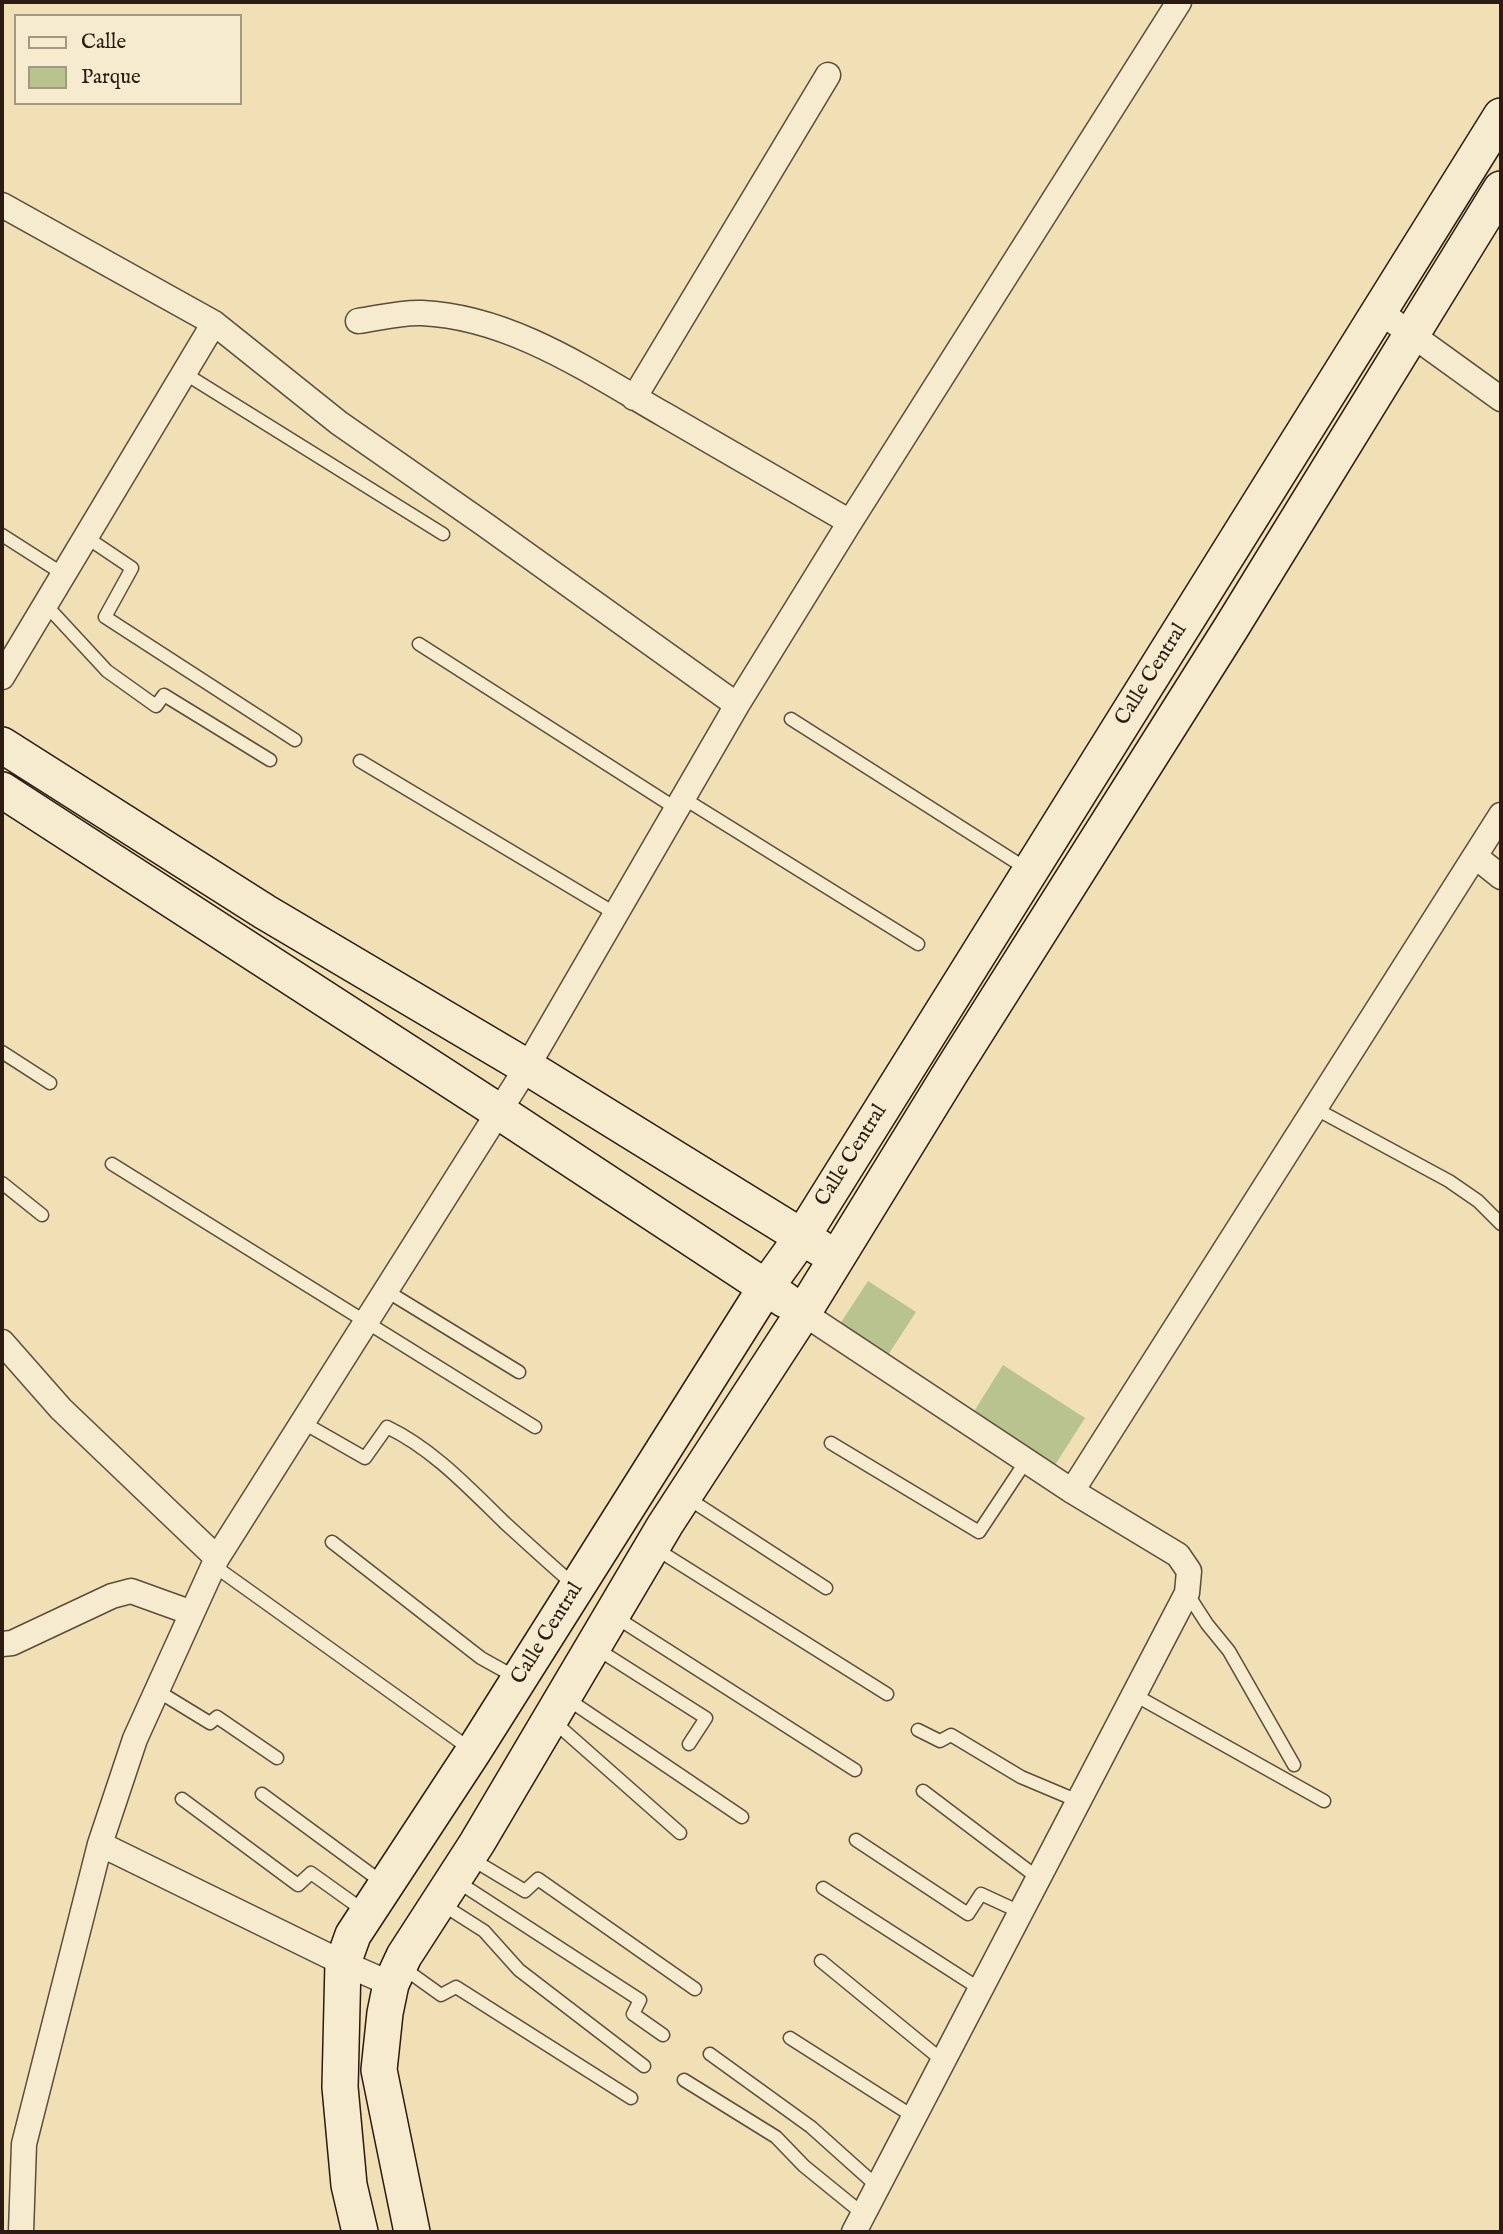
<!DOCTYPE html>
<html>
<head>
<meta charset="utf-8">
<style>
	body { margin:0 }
	#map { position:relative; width:1503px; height:2234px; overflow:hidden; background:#f1e0b5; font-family:"IM FELL English",serif }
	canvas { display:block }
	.frame { position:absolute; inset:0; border:4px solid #2b1b12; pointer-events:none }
	.legend { position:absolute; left:14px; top:14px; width:228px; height:91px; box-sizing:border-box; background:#f6ebcf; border:2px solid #a59883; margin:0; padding:9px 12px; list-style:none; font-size:21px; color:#2b1b12 }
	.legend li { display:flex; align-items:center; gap:14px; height:35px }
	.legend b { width:35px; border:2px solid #a59883 }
</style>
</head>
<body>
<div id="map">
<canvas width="1503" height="2234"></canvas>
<div class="frame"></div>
<ul class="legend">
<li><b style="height:9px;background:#f6ebcf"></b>Calle</li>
<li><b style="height:19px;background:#b8c38f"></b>Parque</li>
</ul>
</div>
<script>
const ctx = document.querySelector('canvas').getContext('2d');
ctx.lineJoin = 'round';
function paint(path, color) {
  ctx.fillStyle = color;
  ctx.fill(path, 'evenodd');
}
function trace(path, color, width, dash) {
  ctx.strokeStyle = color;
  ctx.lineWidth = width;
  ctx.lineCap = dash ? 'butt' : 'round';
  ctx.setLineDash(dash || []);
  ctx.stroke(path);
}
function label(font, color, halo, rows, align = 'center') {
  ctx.font = font + ' "IM FELL English",serif';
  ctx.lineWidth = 6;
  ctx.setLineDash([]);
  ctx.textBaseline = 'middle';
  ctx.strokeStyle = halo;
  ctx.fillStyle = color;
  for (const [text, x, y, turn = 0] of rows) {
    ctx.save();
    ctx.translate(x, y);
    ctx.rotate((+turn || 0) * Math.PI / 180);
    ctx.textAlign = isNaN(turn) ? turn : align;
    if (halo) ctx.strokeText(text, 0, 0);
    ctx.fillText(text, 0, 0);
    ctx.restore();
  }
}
paint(new Path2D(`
	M868 1281 916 1312 886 1358 838 1327Z
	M1003 1365 1085 1418 1055 1465 973 1413Z`), '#b8c38f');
const lane = new Path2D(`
	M184 373 443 534
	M2 535 63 574
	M86 537 132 568 105 617 295 740
	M45 604 107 671 156 706 164 695 270 760
	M419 644 677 809
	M791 719 1030 871
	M360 761 616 914
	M683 798 918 944
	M2 1052 50 1083
	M1316 1109 1449 1181 1478 1201 1501 1224
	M112 1164 535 1427
	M2 1183 42 1215
	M385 1290 519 1372
	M302 1422 365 1458 387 1427C433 1449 469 1488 505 1523 528 1544 551 1565 574 1585
	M831 1443 979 1532 1026 1461
	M686 1497 826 1588
	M332 1542 481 1658 517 1678
	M653 1547 887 1694
	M213 1565 473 1751
	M1187 1593 1207 1624 1229 1651 1294 1765
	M614 1616 855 1770
	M594 1647 706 1718 689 1744
	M156 1690 210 1723 217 1717 277 1758
	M1133 1694 1324 1801
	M566 1698 742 1817
	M552 1720 680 1833
	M918 1730 940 1741 951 1735 1021 1777 1078 1801
	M923 1791 1038 1878
	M262 1794 383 1883
	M182 1799 298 1885 311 1873 367 1913
	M856 1840 968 1914 981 1894 1020 1912
	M470 1858 525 1891 538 1879 695 1989
	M455 1880 640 2000 633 2014 663 2035
	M823 1888 980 1989
	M440 1903 484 1931 519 1970 644 2066
	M821 1961 943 2061
	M402 1967 441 1995 456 1987 631 2098
	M790 2038 914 2117
	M710 2054 811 2127 878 2187
	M684 2080 776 2137 804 2166 863 2214`);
const street = new Path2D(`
	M2 205 214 323 339 423 484 524 737 705
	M1379 311 1501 399
	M358 321C379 318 401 312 422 313 511 317 590 372 665 415 727 451 788 486 850 522
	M634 398 828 75
	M2 677 214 323
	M1476 857 1501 877
	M803 1313 1072 1491 1178 1555 1189 1571 1187 1593 854 2232
	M2 1342 61 1409 217 1558
	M1072 1491 1501 815
	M2 1644 12 1643 112 1596 131 1591 192 1613
	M100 1844 343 1963 391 1984
	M21 2232 24 2144 100 1844 135 1739 217 1558 527 1067 737 705 850 522 1179 2`);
const secondary = new Path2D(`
	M2 745 265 912 527 1067 820 1248
	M2 790 498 1111 785 1300
	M360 2232 349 2185 340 2087 343 1963 353 1935 473 1752 766 1287 802 1237 1501 116
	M412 2232 379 2070 385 2013 391 1984 404 1956 477 1843 665 1525 803 1313 951 1072 1231 628 1501 189`);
trace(lane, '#5c4c3b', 15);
trace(street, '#5c4c3b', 27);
trace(secondary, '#2b1b12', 38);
trace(lane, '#f6ebcf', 12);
trace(street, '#f6ebcf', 24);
trace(secondary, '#f6ebcf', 35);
label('21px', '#2b1b12', '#f6ebcf', [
	["Calle Central",1152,675,-58],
	["Calle Central",852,1156,-58],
	["Calle Central",548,1634,-58]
]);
</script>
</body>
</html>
